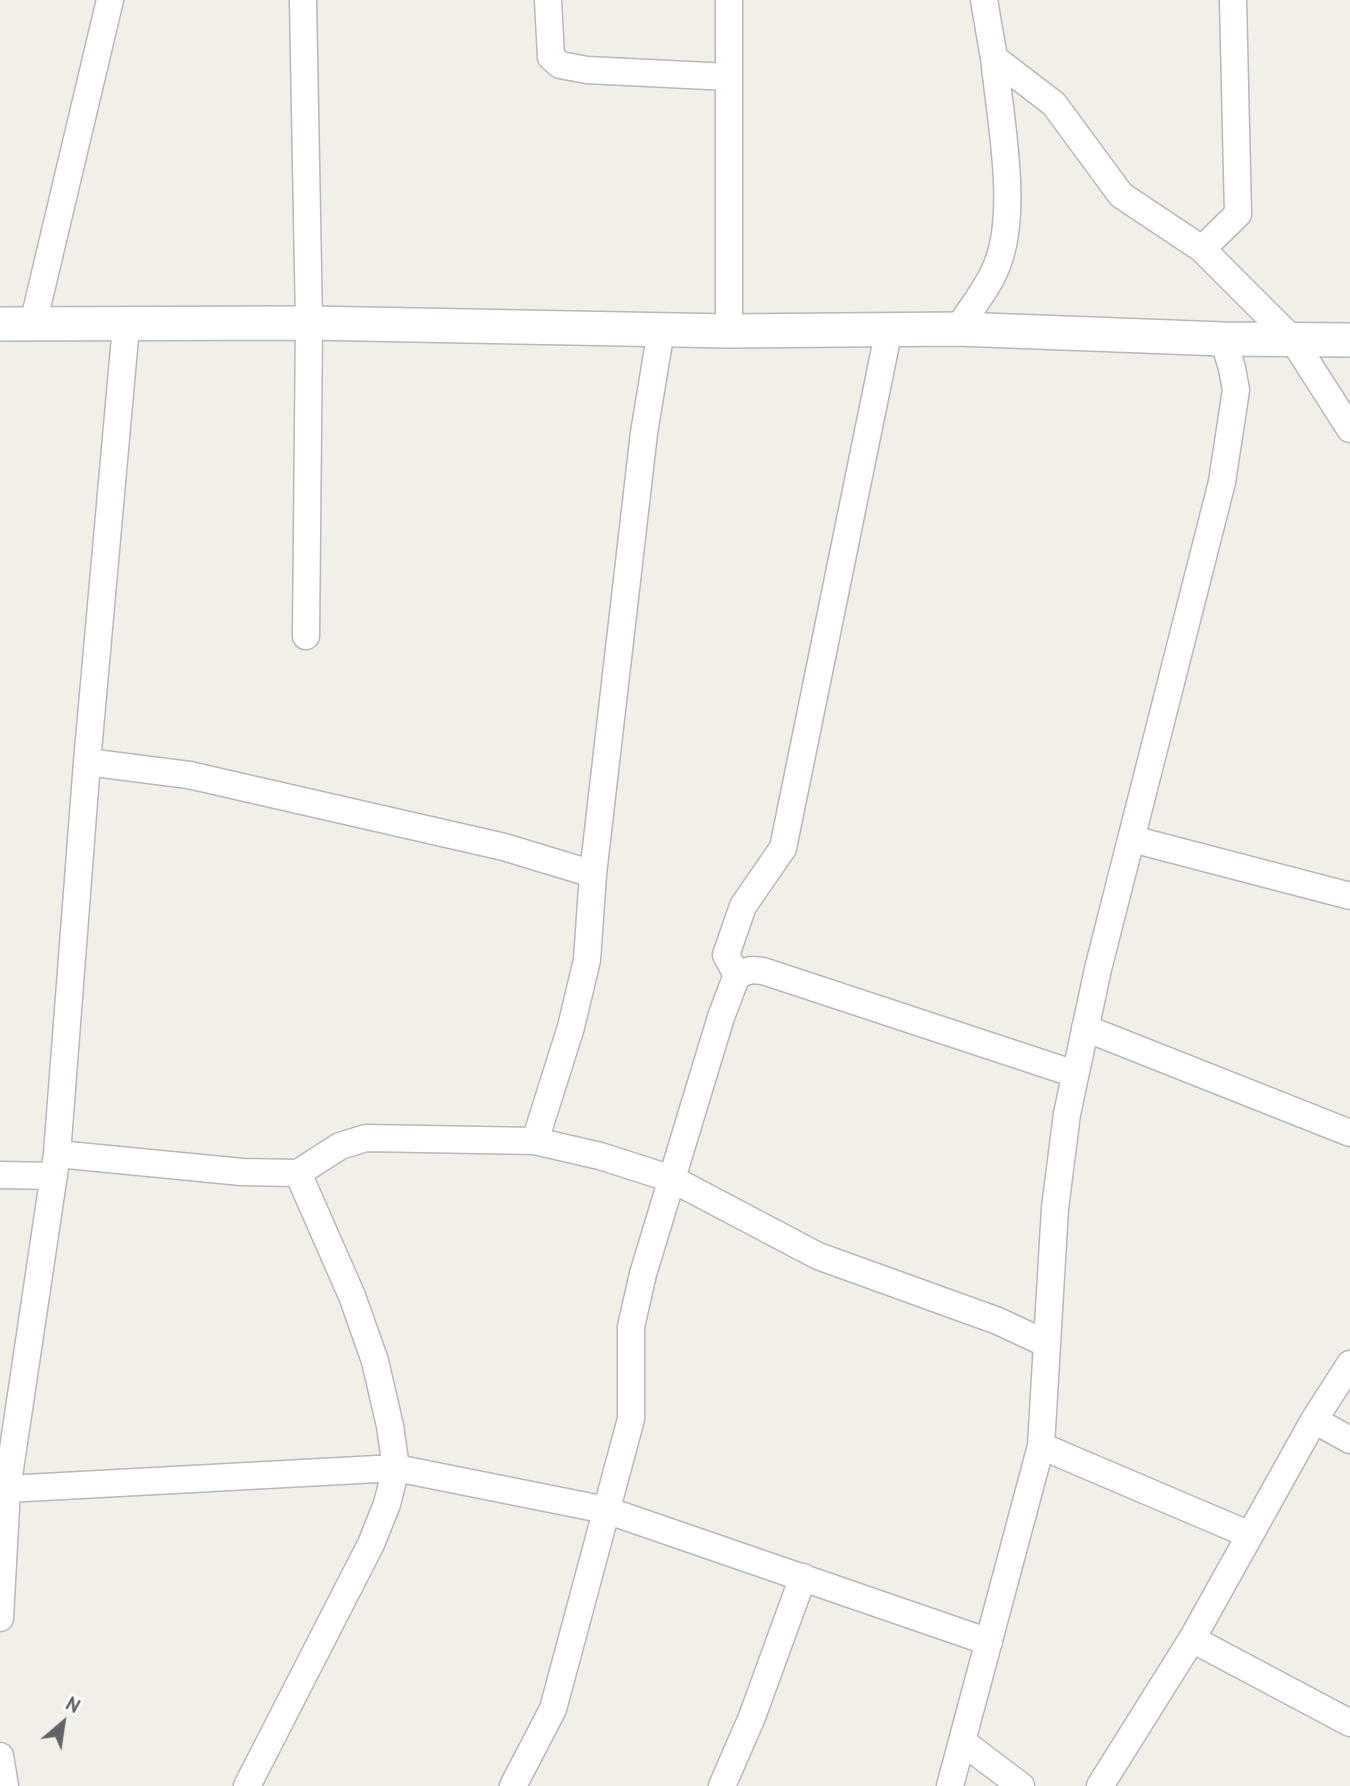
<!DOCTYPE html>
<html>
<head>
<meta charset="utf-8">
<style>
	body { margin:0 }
	#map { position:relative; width:1350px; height:1786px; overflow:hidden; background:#f1efe8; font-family:"PT Sans",sans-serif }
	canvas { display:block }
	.north { position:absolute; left:28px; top:1688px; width:70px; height:70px; -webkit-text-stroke:5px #fff; paint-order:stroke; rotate:29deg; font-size:19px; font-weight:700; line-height:28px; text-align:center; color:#5f6368 }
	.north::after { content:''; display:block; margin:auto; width:24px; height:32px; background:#5f6368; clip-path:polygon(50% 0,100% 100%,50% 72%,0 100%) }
</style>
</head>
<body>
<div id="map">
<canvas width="1350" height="1786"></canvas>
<div class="north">N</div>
</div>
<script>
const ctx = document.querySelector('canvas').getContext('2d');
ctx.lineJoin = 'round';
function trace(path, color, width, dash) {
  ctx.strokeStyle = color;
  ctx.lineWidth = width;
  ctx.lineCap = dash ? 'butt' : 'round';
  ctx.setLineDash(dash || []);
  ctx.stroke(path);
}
const minor = new Path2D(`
	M303 0 309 323 306 636
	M548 0 551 57 560 65 587 70 729 77V331
	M984 0 994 58 1054 104 1121 195 1202 249 1293 340 1350 429
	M729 77V0
	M1202 249 1238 214 1233 0
	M33 324 110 0
	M958 329C970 309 989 287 997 265 1019 211 1000 117 994 58
	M87 762 189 775 504 847 593 874
	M1132 839 1350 896
	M737 975 726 955 743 906 783 848 889 329
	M1085 1028 1350 1133
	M535 1141 571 1027 587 960 593 874 644 433 661 330
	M57 1154 242 1172 298 1173 340 1146 366 1138 535 1141 600 1156 672 1179 818 1256 998 1321 1045 1343
	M0 1175 54 1176
	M1314 1420 1350 1440
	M1041 1446 1250 1535
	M7 1489 396 1468 606 1510 989 1642
	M0 1618 7 1489 57 1154 87 762 126 326
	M1192 1639 1350 1723
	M964 1743 1021 1786
	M0 1756 5 1786
	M247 1786 371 1544 387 1504 396 1468 390 1426 375 1361 352 1296 298 1173
	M513 1786 553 1709 631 1419V1327L643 1274 721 1017 737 975 751 970 763 971 1075 1074
	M722 1786 752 1717 803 1577
	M950 1786 1041 1446 1055 1208 1067 1114 1098 969 1222 482 1236 390 1232 368 1223 339
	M1100 1786 1192 1639 1314 1420 1350 1364`);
const tertiary = new Path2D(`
	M0 324 309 323 729 331 958 329 1223 339 1350 340`);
trace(minor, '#b5b8bc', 29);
trace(tertiary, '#b5b8bc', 36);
trace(minor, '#fff', 26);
trace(tertiary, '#fff', 33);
</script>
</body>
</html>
